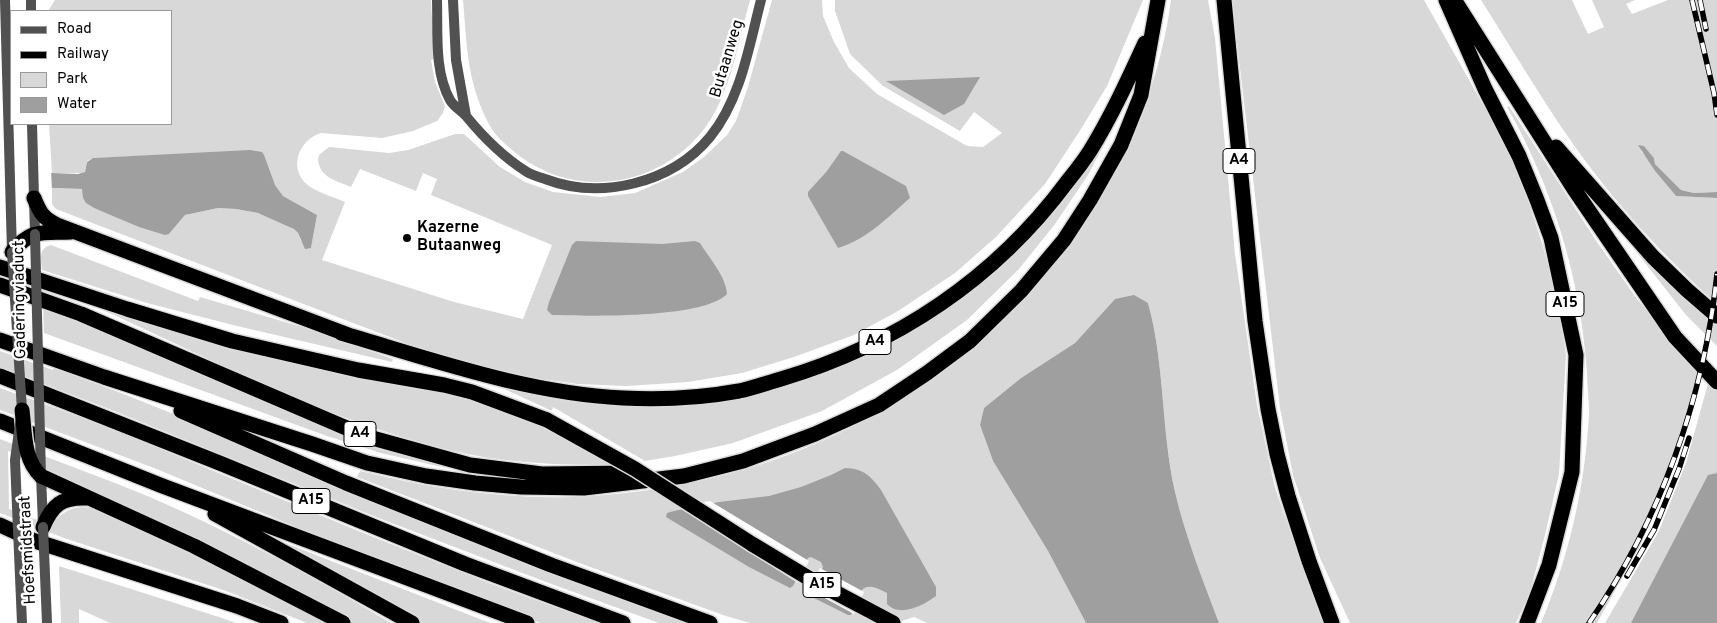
<!DOCTYPE html>
<html>
<head>
<meta charset="utf-8">
<style>
	body { margin:0 }
	#map { position:relative; width:1717px; height:623px; overflow:hidden; background:#fff; font-family:Overpass,sans-serif }
	canvas { display:block }
	.legend { position:absolute; left:10px; top:10px; width:162px; height:115px; box-sizing:border-box; background:#fff; border:1px solid #999; margin:0; padding:6px 9px; list-style:none; font-size:15px; color:#000 }
	.legend li { display:flex; align-items:center; gap:10px; height:25px }
	.legend b { width:25px; border:1px solid #999 }
</style>
</head>
<body>
<div id="map">
<canvas width="1717" height="623"></canvas>
<ul class="legend">
<li><b style="height:6px;background:#515151"></b>Road</li>
<li><b style="height:6px;background:#000"></b>Railway</li>
<li><b style="height:14px;background:#d8d8d8"></b>Park</li>
<li><b style="height:14px;background:#9f9f9f"></b>Water</li>
</ul>
</div>
<script>
const ctx = document.querySelector('canvas').getContext('2d');
ctx.lineJoin = 'round';
function paint(path, color) {
  ctx.fillStyle = color;
  ctx.fill(path, 'evenodd');
}
function trace(path, color, width, dash) {
  ctx.strokeStyle = color;
  ctx.lineWidth = width;
  ctx.lineCap = dash ? 'butt' : 'round';
  ctx.setLineDash(dash || []);
  ctx.stroke(path);
}
function label(font, color, halo, rows, align = 'center') {
  ctx.font = font + ' Overpass,sans-serif';
  ctx.lineWidth = 5;
  ctx.setLineDash([]);
  ctx.textBaseline = 'middle';
  ctx.strokeStyle = halo;
  ctx.fillStyle = color;
  for (const [text, x, y, turn = 0] of rows) {
    ctx.save();
    ctx.translate(x, y);
    ctx.rotate((+turn || 0) * Math.PI / 180);
    ctx.textAlign = isNaN(turn) ? turn : align;
    if (halo) ctx.strokeText(text, 0, 0);
    ctx.fillText(text, 0, 0);
    ctx.restore();
  }
}
paint(new Path2D(`
	M55 0H431L434 59 431 60 435 82 445 106 443 113 437 121 413 131 382 138 321 133C296 141 287 173 312 188 322 194 334 197 345 202L322 260 454 302 523 319 552 245 431 195 437 179 423 173 416 191 360 169 351 187C337 181 320 178 318 160L319 155 329 147 389 153 408 150 455 134H464L500 167 525 182 553 192 600 197 635 193 683 172 704 157 727 135 736 121 748 87 772 0H822L823 16 834 42 849 68 877 94 967 146 983 147 1002 133 974 112 960 131 883 86 850 54 835 11V0H1143L1107 86 1081 129 1045 184 996 237 955 273 898 311 854 335 794 357 742 373 688 382 627 386 578 384 527 377 488 369 408 344 56 209 52 204V188L83 189C83 200 86 203 94 208L169 234 185 215 218 208 236 209 258 213 286 224 294 229 298 233 301 241 311 248 317 215 283 196 275 185 256 151 93 158 87 161 85 172 82 173H52L49 124H171V11H48Z
	M463 0H750C739 39 731 91 707 125 664 185 581 201 521 157 511 149 498 139 491 128 467 84 467 48 463 0Z
	M1171 0H1208L1215 38 1235 254 1257 405 1275 488 1302 565 1326 623H1219C1203 581 1185 536 1175 492 1161 430 1165 364 1148 303L1115 299 1075 343 1021 378 984 408 980 425 993 461 1048 551 1086 623H927L914 617 896 623H750L726 616 582 564 357 477 360 471C429 488 500 499 571 497 759 490 924 416 1047 272 1112 196 1158 100 1171 0Z
	M1232 0H1424L1504 142 1525 191 1542 243 1556 294 1566 355 1559 474 1545 535 1530 592 1516 623H1350L1320 558 1293 475 1280 408Z
	M1481 0H1572L1588 34 1604 27 1592 0H1635L1626 4 1632 14 1668 0H1717V192L1694 193 1681 190 1655 164 1654 158 1644 146 1641 151 1647 157 1655 171 1676 196 1717 198V304C1663 256 1612 200 1571 141 1539 95 1511 47 1481 0Z
	M1509 106 1597 242 1637 299 1698 370 1693 409 1677 458 1641 544 1597 623H1541C1569 556 1585 487 1589 414 1589 400 1587 386 1587 373 1581 280 1553 188 1507 107Z
	M1121 108 1108 137 1088 175 1055 224 1019 269 967 320 897 370 822 411 733 443 675 456 645 461 553 407 552 411 487 381 638 405 838 366 997 266Z
	M1609 217 1717 322V346L1686 315Z
	M51 245 198 301 200 297 302 327 393 359 392 362 237 326 147 303 42 270C41 259 38 248 51 245Z
	M92 305 192 334 459 394 544 425 543 428 614 465C557 465 500 463 445 449 322 418 207 357 92 305Z
	M43 306 95 326 332 431 390 451 475 471 437 466 381 453 327 436 44 333Z
	M0 351 53 370 54 368 121 393 697 623H659L546 582 376 517 114 411 0 367Z
	M1709 380 1717 387V623H1605L1659 531 1686 463Z
	M0 388 105 426 361 532 494 585 599 623H540L388 565 154 468 0 410Z
	M0 439C51 459 102 477 152 498 235 534 314 577 391 623H307L226 591 64 538 0 513ZM8 451 42 464 50 475 92 508C71 505 65 511 50 525L9 509Z
	M280 541 490 623H419L279 543Z
	M59 566 222 618 236 623H110L79 609V623H61Z`), '#d8d8d8');
paint(new Path2D(`
	M980 77 964 104 944 115 886 81Z
	M1638 145 1644 146 1654 158 1655 164 1681 190 1694 193 1717 192V198L1676 196 1655 171Z
	M250 150 262 152 264 155 275 185 283 196 317 215 311 248 305 249 298 233 294 229 258 213 236 209 218 208 185 215 169 234 165 235 139 227 94 208 86 203 83 198 82 189 0 186V171L78 174 85 172 87 162 93 158Z
	M841 151H843L906 186 910 198C888 217 866 240 838 248L808 196V192L827 171Z
	M576 241 662 244 695 241 700 243C709 258 726 276 727 294 703 319 588 316 552 315L547 310 549 302 572 245Z
	M1134 295 1148 303C1165 364 1161 430 1175 492 1185 535 1203 581 1219 623H1086L1048 551 993 461 980 425 984 408 1021 378 1075 343 1115 299Z
	M845 468C864 469 870 475 881 490L936 587V596C924 605 900 618 887 604V593C859 578 861 592 851 615H848L812 597 811 595 823 567 821 562 811 557 808 558 793 586 790 588 749 567 666 517 667 513 674 511 719 502 769 496 801 487 831 475Z
	M1717 473V623H1631L1708 475Z`), '#9f9f9f');
paint(new Path2D(`
	M0 169 51 170 52 191 0 189Z
	M710 501 809 561 798 583 678 507Z
	M820 568 864 592 854 614 810 590Z`), '#fff');
const motorway = new Path2D(`
	M1224 0 1255 321 1268 409 1277 454 1288 496 1309 561 1332 623
	M1446 0 1485 89 1519 156 1537 200 1551 238 1576 355 1572 472 1549 565 1527 623
	M1455 1 1574 189 1675 337 1717 382
	M1556 147 1653 257 1687 290 1717 316
	M34 198C40 213 43 218 57 225L351 336
	M12 252C32 228 42 233 71 232
	M0 267 127 309 232 341 358 370 444 385 472 392 547 420
	M0 285 81 314 365 436 470 465 542 474 632 473
	M341 333C434 360 526 393 623 398 662 400 701 398 739 391 753 388 767 383 781 379 896 345 995 279 1067 182 1075 172 1083 162 1090 151 1111 117 1128 80 1145 43
	M0 340 104 377 312 444 367 463 426 476 475 483 521 487 584 488 684 476 743 461 815 434 879 405 927 373 970 341 1021 291 1064 240 1090 200 1121 145 1141 95 1158 0
	M0 376 222 464 465 564 623 623
	M181 411 346 483 551 565 710 623
	M0 421 160 485 527 623
	M41 476 194 546 343 623
	M215 514 412 623
	M0 525 35 541 237 606 281 623
	M43 527C52 505 62 497 86 498
	M752 544 810 579 893 623`);
trace(motorway, '#dbdbdb', 18);
trace(new Path2D(`
	M437 0C438 32 434 71 450 100 454 107 462 111 466 116 484 138 503 157 527 172 532 175 539 177 545 179 600 200 671 184 710 137 741 99 749 46 761 0
	M453 0 456 60 466 116`), '#515151', 10);
trace(new Path2D(`
	M5 0 12 252
	M31 0V11
	M32 124 35 234
	M41 476 43 524`), '#515151', 10);
trace(motorway, '#000', 15);
const rail = new Path2D(`
	M1692 0 1714 93 1717 115
	M1700 0 1706 29
	M1627 576 1654 530 1679 469 1689 438
	M1589 623C1660 520 1704 399 1717 274`);
trace(rail, '#000', 5.5);
trace(rail, '#fff', 4, [11]);
const motorwayBridge = new Path2D(`
	M22 410C25 433 23 459 41 476
	M547 420 635 469 752 544`);
trace(motorwayBridge, '#dbdbdb', 18, []);
trace(new Path2D(`
	M35 234 41 476
	M12 252 22 410 15 460 22 623
	M43 527 47 623`), '#515151', 10);
trace(motorwayBridge, '#000', 15);
for (const [x, y, r, color] of [
	[407,238,5,"#000"]
]) {
  const dot = new Path2D();
  dot.arc(x, y, r, 0, 2 * Math.PI);
  ctx.fillStyle = color;
  ctx.fill(dot);
  trace(dot, '#fff', 2);
}
for (const [x, y, w] of [
	[1239,161,32],
	[1565,304,38],
	[875,342,32],
	[360,434,32],
	[311,501,38],
	[822,585,38]
]) {
  const box = new Path2D();
  box.roundRect(x - w / 2, y - 12.5, w, 25, 4);
  ctx.fillStyle = '#fff';
  ctx.fill(box);
  trace(box, '#000', 1);
}
label('bold 15px', '#000', null, [
	["A4",1239,161],
	["A15",1565,304],
	["A4",875,342],
	["A4",360,434],
	["A15",311,501],
	["A15",822,585]
]);
label('16px', '#000', '#fff', [
	["Butaanweg",728,59,-73],
	["Gaderingviaduct",21,300,-91],
	["Hoefsmidstraat",29,550,-93]
]);
label('bold 16px', '#000', '#fff', [
	["Kazerne",417,229],
	["Butaanweg",417,247]
], 'left');
</script>
</body>
</html>
